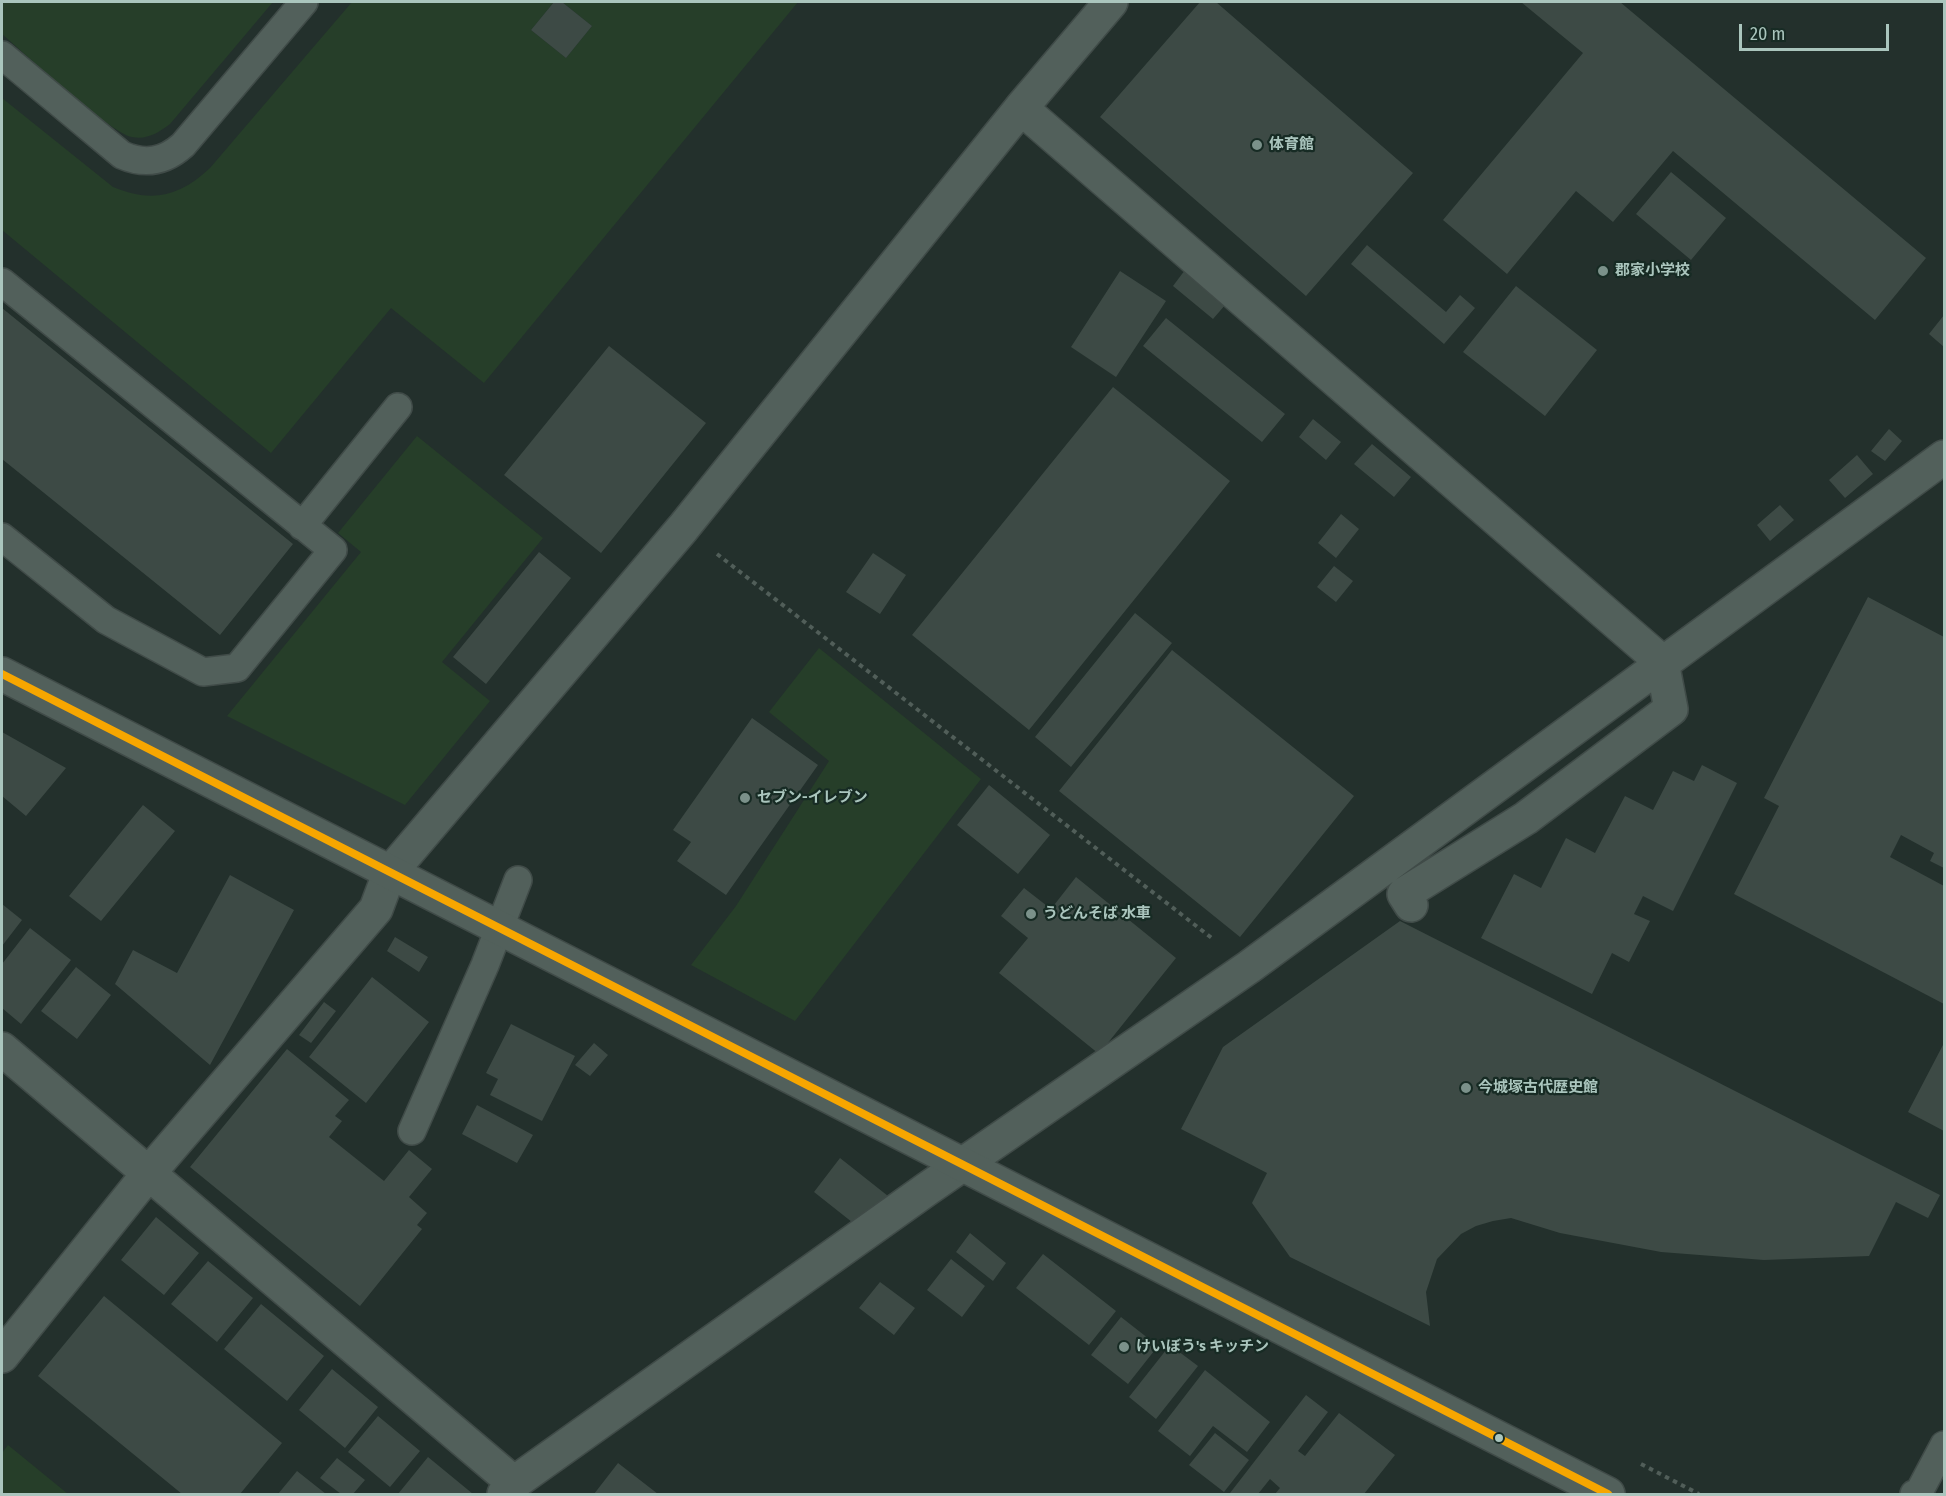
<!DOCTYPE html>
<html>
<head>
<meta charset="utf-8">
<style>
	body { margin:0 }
	#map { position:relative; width:1946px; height:1496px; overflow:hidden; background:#23302c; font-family:"Fira Sans Condensed",sans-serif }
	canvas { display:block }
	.frame { position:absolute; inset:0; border:3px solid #aac5bd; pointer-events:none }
	.scale { position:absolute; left:1739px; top:24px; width:150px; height:27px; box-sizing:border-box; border:3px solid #aac5bd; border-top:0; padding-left:8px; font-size:18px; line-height:21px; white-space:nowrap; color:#aac5bd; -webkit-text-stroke:4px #172b24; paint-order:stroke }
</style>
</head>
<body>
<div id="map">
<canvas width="1946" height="1496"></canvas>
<div class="frame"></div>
<div class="scale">20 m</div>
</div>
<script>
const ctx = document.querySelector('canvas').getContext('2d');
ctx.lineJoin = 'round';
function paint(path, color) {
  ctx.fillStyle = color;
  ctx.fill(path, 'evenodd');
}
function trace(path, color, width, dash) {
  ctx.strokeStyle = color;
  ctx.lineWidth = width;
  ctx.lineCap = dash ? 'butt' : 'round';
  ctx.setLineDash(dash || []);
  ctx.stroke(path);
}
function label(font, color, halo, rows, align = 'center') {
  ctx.font = font + ' "Fira Sans Condensed","Noto Sans JP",sans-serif';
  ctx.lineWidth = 4.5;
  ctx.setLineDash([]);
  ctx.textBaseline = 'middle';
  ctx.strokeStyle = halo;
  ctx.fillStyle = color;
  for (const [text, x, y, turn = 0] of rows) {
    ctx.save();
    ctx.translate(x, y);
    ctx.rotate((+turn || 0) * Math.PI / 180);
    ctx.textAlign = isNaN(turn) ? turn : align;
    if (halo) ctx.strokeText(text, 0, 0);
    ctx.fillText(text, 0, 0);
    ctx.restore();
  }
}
paint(new Path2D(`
	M2 2H273L170 124C158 133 147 140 132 137 110 133 24 53 2 34Z
	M352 2H554L531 30 566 58 592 26 562 2H798L484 383 391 308 271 453 2 230V98L113 187C152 203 179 197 210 168Z
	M417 436 543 538 442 662 490 701 405 805 227 716 361 552 338 533Z
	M819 648 981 779 795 1021 691 965 736 906 829 761 769 712Z
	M8 1445 68 1494H2V1453Z`), '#263e29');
paint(new Path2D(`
	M554 2H562L592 26 566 58 531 30Z
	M1200 2H1216L1413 173 1306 296 1100 117Z
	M1521 2H1620L1926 258 1875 320 1673 151 1613 222 1576 191 1507 274 1443 220 1583 53Z
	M1671 172 1726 218 1691 260 1636 214Z
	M1367 245 1446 312 1460 295 1475 308 1444 344 1351 264Z
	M1185 270 1226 304 1213 319 1173 286Z
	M1120 271 1166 301 1116 377 1071 347Z
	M1516 286 1597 350 1545 416 1463 352Z
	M2 308 293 544 220 635 2 459Z
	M1944 315V347L1929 334Z
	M1166 318 1285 414 1262 442 1143 346Z
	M609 346 706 423 601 553 504 475Z
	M1113 387 1230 481 1029 730 912 635Z
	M1313 419 1341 442 1326 460 1299 437Z
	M1889 429 1902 441 1885 461 1871 451Z
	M1372 444 1411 477 1394 497 1354 464Z
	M1857 455 1873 474 1845 498 1829 480Z
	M1780 505 1794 520 1770 541 1757 525Z
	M1341 514 1359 529 1336 558 1318 543Z
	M539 552 571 578 486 684 453 657Z
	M873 553 906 575 880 614 846 592Z
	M1334 566 1353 581 1336 602 1317 587Z
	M1868 597 1944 637V868L1930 861 1934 853 1901 835 1890 857 1944 886V1004L1734 894 1779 806 1764 798Z
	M1135 613 1172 643 1071 767 1035 737Z
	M1172 650 1354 796 1240 937 1059 791Z
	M752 718 818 765 726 895 677 861 691 842 673 830Z
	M2 732 66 768 26 816 2 796Z
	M1702 765 1737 783 1673 911 1643 896 1634 914 1650 921 1629 962 1612 953 1592 994 1481 938 1514 874 1541 888 1566 838 1595 853 1625 796 1653 810 1673 771 1694 781Z
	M989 785 1050 835 1018 874 957 825Z
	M143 805 175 831 101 921 69 896Z
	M230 875 294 910 210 1065 115 984 133 950 177 973Z
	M1076 877 1176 958 1099 1054 999 973 1028 938 1001 916 1013 901 1024 888 1051 909Z
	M2 904 22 920 2 946Z
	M1400 921 1940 1195 1928 1218 1896 1202 1869 1256 1764 1260 1661 1252 1560 1233 1511 1218 1493 1221 1476 1226 1461 1234 1437 1259 1426 1292 1430 1326 1290 1257 1252 1203 1267 1173 1181 1129 1223 1047Z
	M30 928 71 960 21 1024 2 1008V964Z
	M395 937 428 957 419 972 387 951Z
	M76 967 111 995 77 1039 41 1011Z
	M372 977 429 1022 366 1103 309 1057Z
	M324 1002 336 1011 311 1043 299 1035Z
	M511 1024 575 1056 542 1121 490 1095 498 1079 486 1073Z
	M594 1043 608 1055 590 1076 575 1065Z
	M1944 1043V1131L1908 1112Z
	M287 1049 349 1100 335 1116 342 1121 329 1137 384 1181 409 1150 432 1169 409 1197 427 1213 417 1225 422 1229 360 1306 190 1167Z
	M477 1105 533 1135 517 1163 462 1134Z
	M840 1158 888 1196 862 1230 814 1192Z
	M156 1217 199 1253 164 1295 121 1260Z
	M970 1233 1006 1263 993 1281 956 1252Z
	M1043 1254 1116 1311 1089 1345 1016 1288Z
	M951 1259 985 1286 962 1317 927 1290Z
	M208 1261 253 1298 217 1342 171 1304Z
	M880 1282 915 1308 894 1335 859 1308Z
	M104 1296 282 1443 240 1494H182L38 1376Z
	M261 1304 324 1356 287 1401 224 1349Z
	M1121 1317 1158 1346 1128 1384 1091 1355Z
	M1170 1345 1198 1366 1156 1419 1129 1397Z
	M332 1369 378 1407 345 1448 299 1410Z
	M1205 1370 1270 1422 1247 1452 1213 1426 1190 1456 1158 1431Z
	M1306 1395 1328 1412 1298 1451 1305 1456 1339 1413 1395 1455 1364 1494H1275L1280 1488 1270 1479 1258 1494 1230 1493Z
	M378 1416 420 1451 390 1487 348 1452Z
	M1215 1433 1249 1460 1224 1492 1189 1465Z
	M428 1457 473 1494H398Z
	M337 1458 365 1480 353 1494H341L320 1478Z
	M618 1463 658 1494H594Z
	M297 1471 326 1494H278Z`), '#3d4a45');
const service = new Path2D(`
	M2 55 122 155C145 165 164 162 183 145L304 2
	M2 282 333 550 237 668 203 672 106 620 2 537
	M302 526 398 407
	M412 1131 485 965 518 880
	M1914 1494 1919 1492 1944 1445`);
const minor = new Path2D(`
	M1021 108 1662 662 1671 709 1526 818 1404 894 1411 905
	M2 1049 514 1483
	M2 1356 148 1174 376 909 389 874 683 528 1021 108 1111 2
	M504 1494 514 1483 927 1189 1249 967 1944 457`);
const tertiary = new Path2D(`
	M2 674 1608 1494`);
trace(service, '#404b48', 30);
trace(minor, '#404b48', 36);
trace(tertiary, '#404b48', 36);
trace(new Path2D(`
	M717 554 1213 939
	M1641 1464 1699 1494`), '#515e59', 4, [4.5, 4.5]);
trace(service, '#52605b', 27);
trace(minor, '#52605b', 33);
trace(tertiary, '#52605b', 33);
trace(new Path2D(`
	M2 674 1608 1494`), '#f7a600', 8);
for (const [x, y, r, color] of [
	[1257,145,6,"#7b918a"],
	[1603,271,6,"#7b918a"],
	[745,798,6,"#7b918a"],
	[1031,914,6,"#7b918a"],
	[1466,1088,6,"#7b918a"],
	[1124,1347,6,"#7b918a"],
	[1499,1438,5,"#aac5bd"]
]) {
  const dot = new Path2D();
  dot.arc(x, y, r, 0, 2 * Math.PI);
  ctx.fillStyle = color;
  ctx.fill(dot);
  trace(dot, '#172b24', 2);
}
label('bold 15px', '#aac5bd', '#172b24', [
	["体育館",1269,145],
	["郡家小学校",1615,271],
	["セブン-イレブン",757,798],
	["うどんそば 水車",1043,914],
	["今城塚古代歴史館",1478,1088],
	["けいぼう's キッチン",1136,1347]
], 'left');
</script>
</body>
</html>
